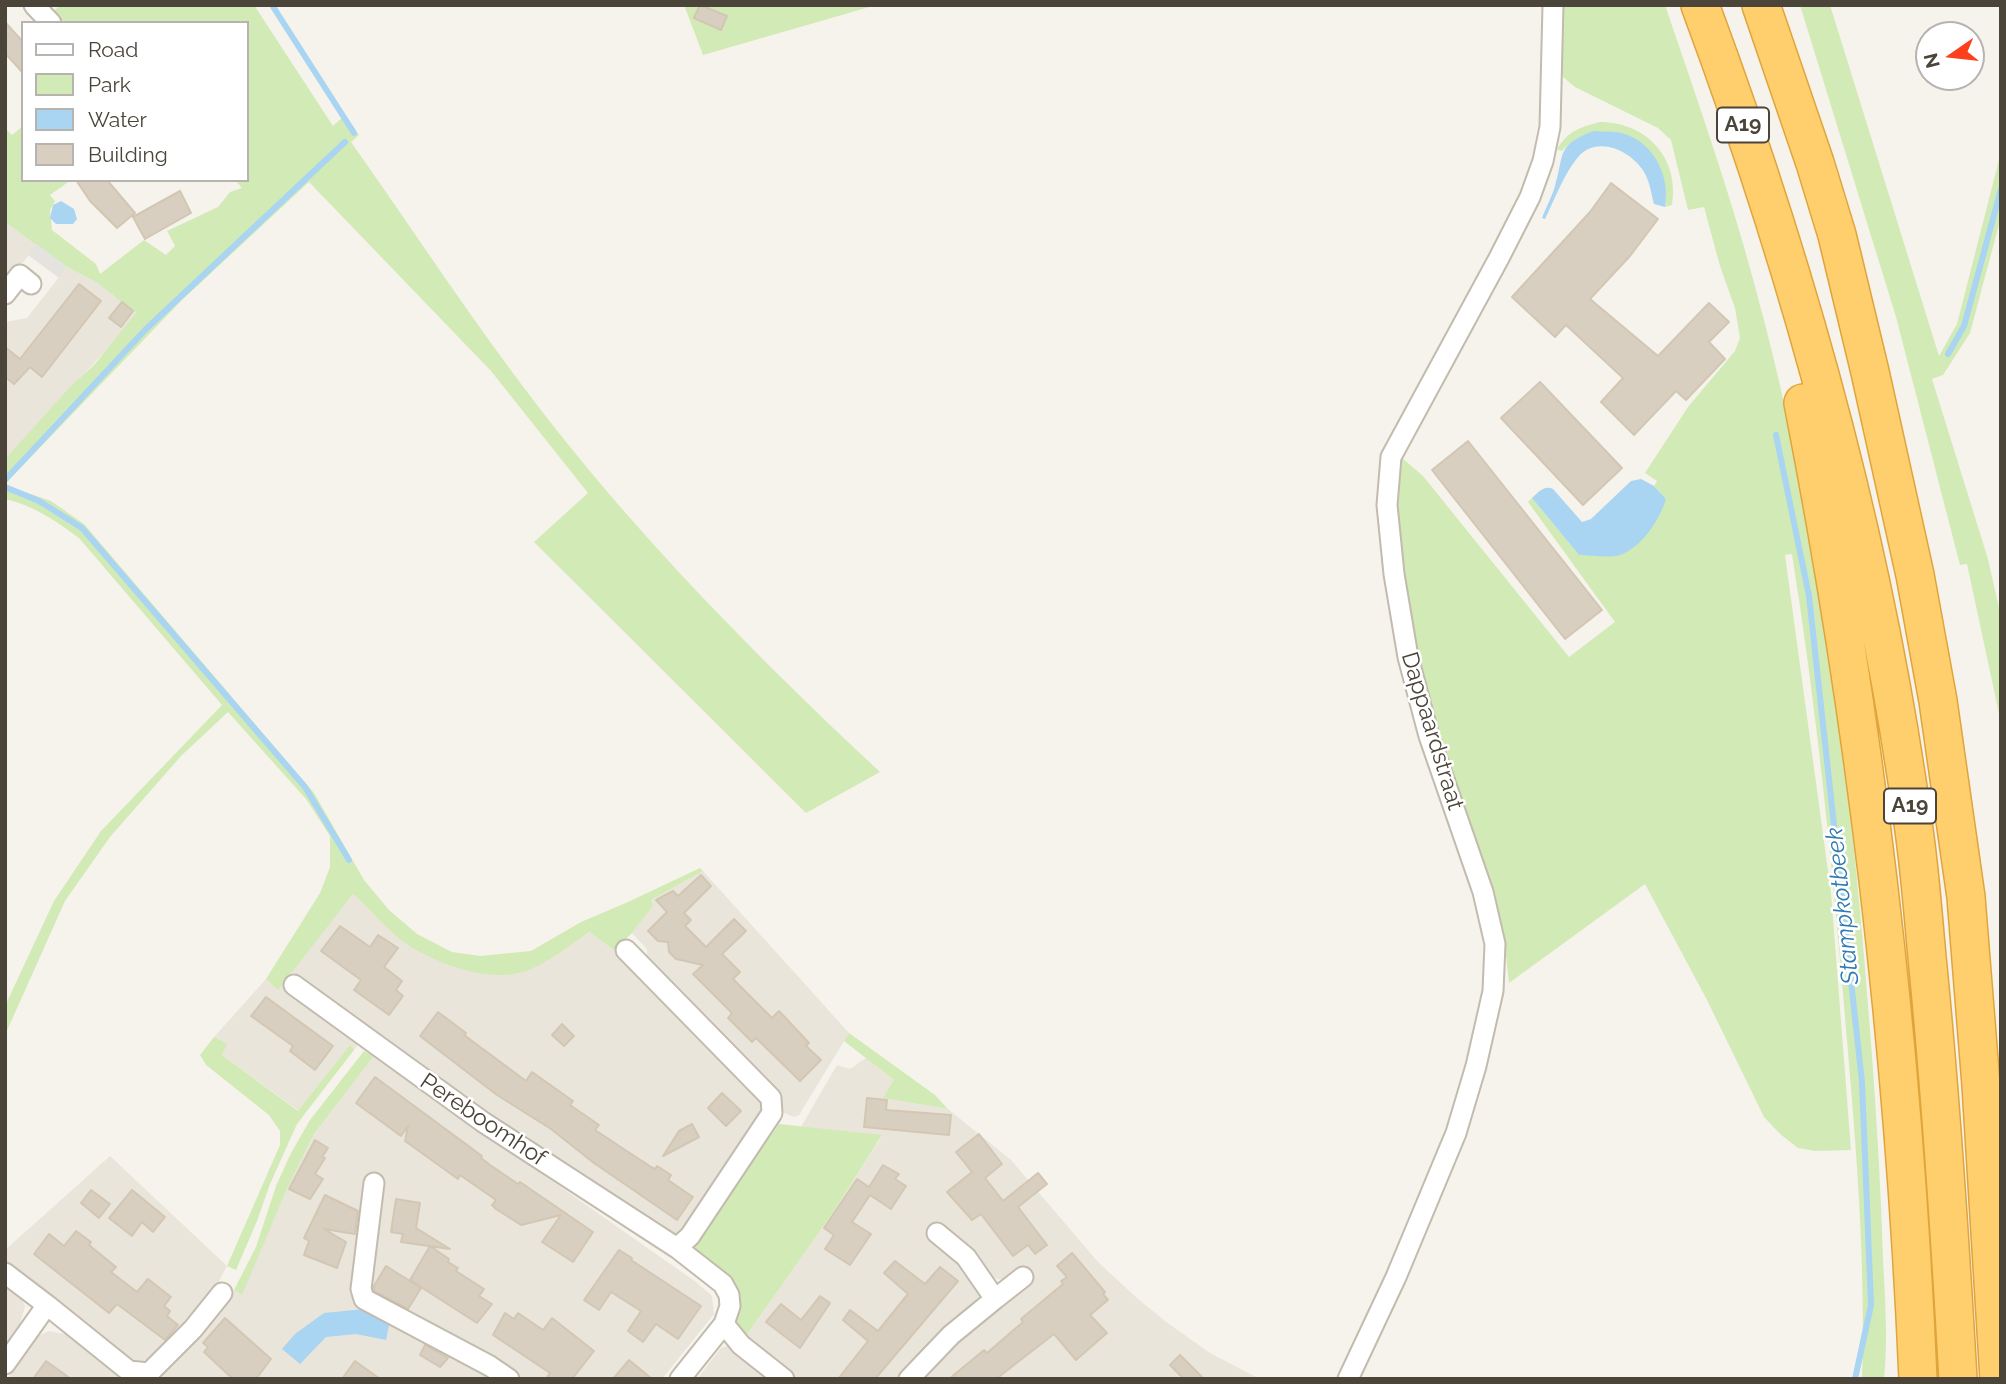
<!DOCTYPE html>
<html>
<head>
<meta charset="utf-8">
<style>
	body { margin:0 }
	#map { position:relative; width:2006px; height:1384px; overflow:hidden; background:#f6f3ec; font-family:Raleway,sans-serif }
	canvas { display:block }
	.frame { position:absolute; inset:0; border:7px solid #4b4439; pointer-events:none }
	.legend { position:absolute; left:21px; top:21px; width:228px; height:161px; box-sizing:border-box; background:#fff; border:2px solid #b7b4b0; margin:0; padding:9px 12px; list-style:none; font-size:21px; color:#4b4439 }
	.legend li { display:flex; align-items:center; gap:14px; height:35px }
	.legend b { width:35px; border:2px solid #b7b4b0 }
	.north { position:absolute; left:1915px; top:21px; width:70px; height:70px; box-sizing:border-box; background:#fff; border:2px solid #b7b4b0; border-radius:50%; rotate:256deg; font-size:19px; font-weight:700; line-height:28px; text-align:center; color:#4b4439 }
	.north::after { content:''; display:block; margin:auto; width:24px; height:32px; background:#fc3f1d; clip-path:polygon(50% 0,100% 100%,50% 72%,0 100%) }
</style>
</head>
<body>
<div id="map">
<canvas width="2006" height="1384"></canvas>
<div class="frame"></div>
<ul class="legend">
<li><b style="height:9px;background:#fff"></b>Road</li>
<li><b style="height:19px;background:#d2eab5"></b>Park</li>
<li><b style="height:19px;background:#a9d4f2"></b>Water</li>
<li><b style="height:19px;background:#d8cfc1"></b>Building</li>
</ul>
<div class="north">N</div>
</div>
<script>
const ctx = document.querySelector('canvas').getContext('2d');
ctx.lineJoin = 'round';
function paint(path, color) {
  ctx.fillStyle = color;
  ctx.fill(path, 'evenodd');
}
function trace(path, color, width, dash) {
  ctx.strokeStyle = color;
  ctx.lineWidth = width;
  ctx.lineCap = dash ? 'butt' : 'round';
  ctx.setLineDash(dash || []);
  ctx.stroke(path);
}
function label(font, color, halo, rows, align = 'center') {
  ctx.font = font + ' Raleway,sans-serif';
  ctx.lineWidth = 5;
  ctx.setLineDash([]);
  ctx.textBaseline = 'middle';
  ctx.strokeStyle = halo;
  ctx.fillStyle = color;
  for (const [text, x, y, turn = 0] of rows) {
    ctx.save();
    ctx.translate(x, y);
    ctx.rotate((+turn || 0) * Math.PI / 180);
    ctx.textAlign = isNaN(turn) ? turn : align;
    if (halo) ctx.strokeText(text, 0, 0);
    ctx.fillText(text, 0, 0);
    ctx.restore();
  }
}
paint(new Path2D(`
	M5 222 37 244 5 286Z
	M67 267 96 282 136 313 122 333 5 459V322L27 318Z
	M703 871 849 1033 799 1115 794 1117 784 1113 780 1101 647 963V949L632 933 653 906 651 900Z
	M353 894 407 945 530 969 591 932 614 950 749 1085 767 1108 681 1233 673 1236 485 1118 478 1106 408 1056 362 1026 290 972Z
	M266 979 278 989 282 984 359 1043 354 1050 350 1046 299 1111 222 1055 214 1037Z
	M374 1056 696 1282 712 1296 714 1314 662 1379H522L489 1356 356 1298 503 1379H160L234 1290 241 1294 286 1191 314 1134Z
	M866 1058 895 1081 884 1098 948 1109 1011 1160 1098 1262 1138 1299 1165 1321 1210 1353 1260 1379H919L959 1337 1034 1275 1027 1265 1006 1280 997 1279 989 1275 935 1225 928 1236 962 1262 982 1296 976 1305 901 1379H798L745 1337 832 1214 882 1136 801 1127 837 1065 850 1069Z
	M110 1156 227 1266 213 1292 164 1350 150 1359 138 1362 124 1356 5 1263V1250Z
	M5 1282 17 1290 25 1306 18 1331 5 1349Z
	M49 1331 69 1335 121 1379H7L38 1336Z
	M727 1346 735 1347 775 1379H697L721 1348Z`), '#eae5da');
paint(new Path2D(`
	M60 5H254L333 126 345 115 359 135 351 142C413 230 472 320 537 405 639 538 758 658 880 772L806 813 534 542 588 493 491 371 309 182 182 300 5 484V459L71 386 94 365 136 313 96 282 67 267 5 222V128L12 135 23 126V180H71L50 195 55 201 50 210 52 230 96 264 100 274 144 240 166 255 175 246 167 231 218 207 230 192 242 188 235 180H247V23H65L54 11Z
	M684 5H873V6L703 55Z
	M1561 5H1665C1696 96 1728 187 1753 279 1823 532 1853 796 1872 1056 1877 1124 1881 1192 1883 1259 1885 1299 1888 1339 1884 1379H1862C1866 1262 1856 1145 1846 1029 1833 870 1817 711 1792 554L1785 555 1831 893 1851 1150 1816 1151 1798 1148 1780 1134 1764 1117 1707 1000 1645 884 1509 983 1506 955 1490 882 1469 822 1433 725 1418 677 1398 548 1396 494 1402 458 1423 476 1569 657 1615 622 1528 502 1532 498 1579 555H1621L1666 499 1654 486 1657 481 1645 473 1688 407 1735 351 1740 338 1735 308 1720 266 1704 207 1688 210 1671 140 1658 128 1575 87 1563 77 1560 67Z
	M1800 5H1830L1939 356 1957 324 2001 152V217L1970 333 1943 375 1932 379 1988 559 2001 617V723L1967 564 1960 565 1896 317Z
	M1600 122C1646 122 1680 158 1672 205L1665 207 1666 198 1617 132C1596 131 1577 134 1562 151L1557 149C1569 130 1579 128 1600 122Z
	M5 485 51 501 84 524 314 793 364 880 389 910 417 934 452 952 480 956 531 951 581 922 628 902 700 868 703 871 651 900 653 906 632 933 614 950 590 932C571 944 552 960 531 969 494 985 441 966 408 945 391 934 370 909 353 894L278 990 266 979 320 893 330 867V836L306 799 228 712 181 756 110 837 65 901 5 1035V1006L54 901 101 831 222 705 79 538C56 521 33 505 5 499Z
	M849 1033 935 1095 948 1109 883 1098 894 1080 844 1041Z
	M214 1037 227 1044 222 1055 298 1111 350 1045 354 1050 297 1124 270 1184 257 1221 236 1270 227 1266 280 1145V1131L269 1115 206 1065 200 1055Z
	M364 1051 374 1056 314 1134 286 1191 242 1295 234 1290 256 1247 276 1186 291 1153 310 1120Z
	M779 1124 882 1135 832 1214 745 1337 736 1326 737 1299 696 1255 694 1246Z`), '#d2eab5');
paint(new Path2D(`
	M37 244 67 267 59 278 28 255Z`), '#e5e3e0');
paint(new Path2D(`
	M1594 131C1601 132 1609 131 1616 132 1651 137 1671 174 1665 207L1654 204C1651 193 1650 182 1644 172 1632 152 1599 135 1579 156 1564 173 1555 199 1545 219L1542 218C1546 207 1552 197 1555 186 1565 153 1556 145 1594 131Z
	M61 201 74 209 77 219 73 224H56L50 218 53 205Z
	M1641 479 1654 486 1666 499C1660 519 1643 545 1623 554 1611 559 1591 555 1579 555L1532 498C1539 492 1544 485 1553 489L1582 522 1591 519 1631 481Z
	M364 1309 390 1320 386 1340 356 1334 326 1337 300 1364 282 1349 295 1334 324 1313Z`), '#a9d4f2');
trace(new Path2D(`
	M272 5 354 133
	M1948 354 1964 326 2001 189
	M1776 435 1809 596 1862 1082 1871 1305 1855 1379
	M5 480 146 329 345 142
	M5 487 39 501 82 528 305 787 349 860`), '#a9d4f2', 6);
const building = new Path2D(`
	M700 5 727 16 721 30 694 18Z
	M5 22 23 42V73L5 53Z
	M76 180H107L135 213 117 228 90 201Z
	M1611 183 1658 219 1630 256 1590 299 1658 356 1709 303 1729 322 1709 342 1725 359 1686 400 1676 391 1634 435 1601 402 1623 378 1566 325 1555 337 1512 297 1590 212Z
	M180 191 191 213 145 239 133 217Z
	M79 284 101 301 42 377 30 367 14 384 5 377V347L20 359Z
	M122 302 133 311 121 327 109 318Z
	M1540 382 1622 468 1583 505 1501 418Z
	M1468 441 1602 610 1565 639 1432 470Z
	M701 875 711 886 684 913 691 920 685 926 706 947 734 919 746 931 722 954 740 972 733 979 772 1018 779 1011 809 1043 806 1046 821 1060 800 1081 756 1038 752 1042 728 1018 732 1013 693 974 703 965 676 959 669 952 668 942 658 941 648 931 667 912 656 900 673 891 678 896Z
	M340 926 370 947 378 935 398 948 384 967 402 981 396 990 403 996 389 1015 354 990 361 980 321 951Z
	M266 997 333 1046 315 1070 290 1051 293 1046 251 1016Z
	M438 1012 466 1033 464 1035 526 1081 532 1072 573 1101 570 1105 599 1125 595 1130 651 1167 655 1169 657 1166 671 1175 668 1180 693 1197 677 1220 594 1163 551 1129 497 1095 420 1036Z
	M562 1024 574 1036 564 1046 552 1035Z
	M375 1077 482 1156 481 1158 490 1165 518 1184 520 1182 593 1232 573 1262 542 1242 561 1215 521 1225 496 1209 492 1205 496 1200 460 1175 458 1179 405 1141 408 1126 401 1136 356 1103Z
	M722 1093 741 1111 726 1126 708 1108Z
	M867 1098 887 1100 886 1110 951 1115 949 1135 864 1127Z
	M692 1124 699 1137 663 1156 679 1131Z
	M979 1134 1002 1164 985 1178 1003 1201 1038 1173 1047 1184 1018 1207 1047 1245 1035 1254 1028 1245 1013 1256 981 1214 972 1220 947 1192 972 1172 956 1152Z
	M315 1140 328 1148 322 1157 325 1158 315 1174 323 1179 310 1199 289 1189Z
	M883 1165 899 1174 895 1179 906 1186 891 1209 870 1195 852 1222 871 1234 850 1265 825 1249 834 1235 824 1228 857 1179 869 1187Z
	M91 1190 110 1204 99 1218 81 1203Z
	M132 1190 165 1217 153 1232 142 1222 132 1236 109 1218Z
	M325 1195 358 1211 355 1234 324 1229 346 1242 337 1268 304 1255 309 1241 304 1238Z
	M396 1199 420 1203 416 1228 450 1249 401 1242 403 1234 391 1232Z
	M76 1231 91 1242 89 1245 116 1267 111 1272 137 1292 148 1279 171 1297 164 1306 170 1311 167 1316 178 1325 165 1340 117 1304 109 1313 34 1254 49 1234 64 1246Z
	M430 1246 449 1259 448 1262 458 1268 456 1271 484 1289 479 1296 492 1304 477 1323 410 1280Z
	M619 1250 632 1258 631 1260 701 1306 678 1339 656 1324 643 1342 628 1331 641 1311 611 1292 599 1310 584 1300Z
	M1072 1253 1105 1292 1103 1294 1108 1300 1090 1315 1107 1333 1076 1360 1054 1334 996 1379H949L984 1350 987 1353 1023 1322 1021 1319 1063 1284 1061 1281 1067 1277 1057 1266Z
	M895 1261 925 1284 940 1267 958 1281 875 1379H838L868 1341 843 1320 850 1310 878 1331 908 1294 884 1273Z
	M386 1266 421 1288 408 1309 374 1291V1286Z
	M820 1296 830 1303 800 1348 766 1322 781 1304 801 1320Z
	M505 1313 514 1319 518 1313 543 1330 552 1318 594 1351 572 1379H546L550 1373 493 1335Z
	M225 1318 271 1359 256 1379H233L204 1352 208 1347 203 1343Z
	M425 1345 448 1358 440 1367 420 1355Z
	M1180 1355 1204 1379H1184L1170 1365Z
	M629 1360 652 1379H613Z
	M46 1361 71 1379H33Z
	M355 1361 380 1379H342Z`);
paint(building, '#d8cfc1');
trace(building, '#d3c7b4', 2);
const minor = new Path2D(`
	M34 5 51 23
	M5 294 20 275 31 284
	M626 950 771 1098 772 1113 690 1236 677 1248
	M294 985 483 1122 677 1248 723 1284 729 1295 730 1306 724 1324 680 1379
	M374 1183 361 1289 364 1299 490 1366 509 1379
	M5 1273 47 1305
	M995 1299 1023 1277
	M724 1324 741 1345 784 1379
	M5 1364 47 1305 129 1371 149 1373 193 1329 222 1293
	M909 1379 951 1335 995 1299 966 1257 937 1233
	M1348 1379 1396 1277 1456 1133 1476 1066 1493 991 1495 944 1483 892 1429 736 1408 657 1394 574 1387 505 1391 457 1499 258 1530 197 1543 161 1550 127 1553 5`);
const motorway = new Path2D(`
	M1700 5C1799 271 1876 548 1914 830 1920 872 1923 914 1927 957 1941 1097 1950 1238 1958 1379
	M1761 5 1815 163 1837 235 1870 372 1915 575 1938 701 1966 897 1981 1085 1999 1379
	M1803 403C1866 723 1904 1053 1918 1379`);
trace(minor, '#c2bbae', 23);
trace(motorway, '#e0a43c', 40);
trace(minor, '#fff', 19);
trace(motorway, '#ffcf6e', 37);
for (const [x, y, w] of [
	[1743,125,52],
	[1910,806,52]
]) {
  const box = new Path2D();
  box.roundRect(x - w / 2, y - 17.5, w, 35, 5);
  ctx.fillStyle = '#fff';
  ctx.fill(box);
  trace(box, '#4b4439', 2);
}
label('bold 21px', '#4b4439', null, [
	["A19",1743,125],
	["A19",1910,806]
]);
label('23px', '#4b4439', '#fff', [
	["Dappaardstraat",1432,731,73],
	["Pereboomhof",483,1120,34]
]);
label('italic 24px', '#2e7ab2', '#fff', [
	["Stampkotbeek",1843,906,-96]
]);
</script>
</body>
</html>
